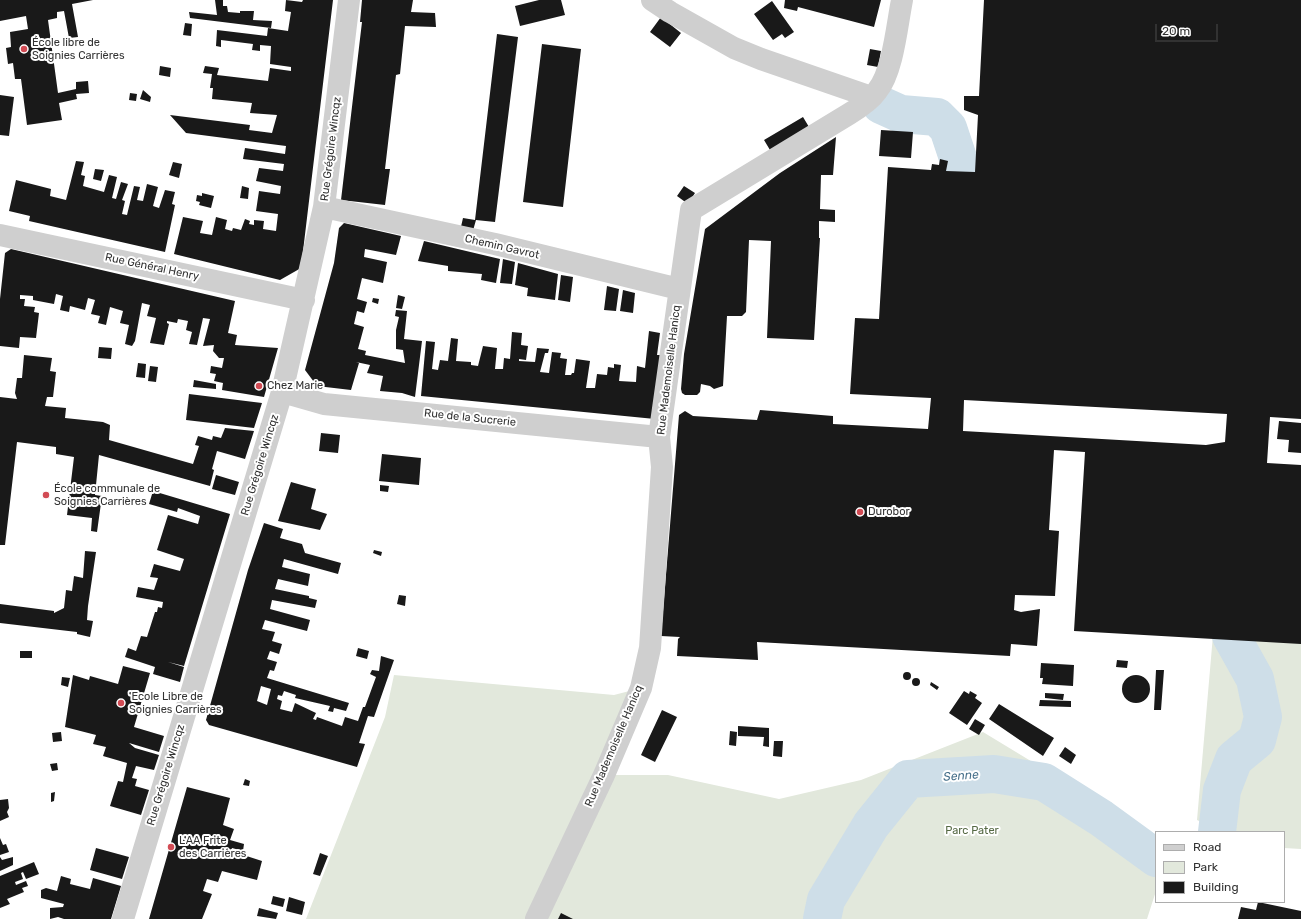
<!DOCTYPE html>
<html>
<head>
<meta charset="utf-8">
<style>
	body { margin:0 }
	#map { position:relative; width:1301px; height:919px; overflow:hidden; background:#fff; font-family:Rubik,sans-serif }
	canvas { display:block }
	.legend { position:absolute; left:1155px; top:831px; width:130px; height:72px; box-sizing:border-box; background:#fff; border:1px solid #adadad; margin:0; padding:5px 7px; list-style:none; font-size:12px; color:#323232 }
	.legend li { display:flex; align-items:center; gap:8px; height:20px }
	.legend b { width:20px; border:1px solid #adadad }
	.scale { position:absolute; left:1155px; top:24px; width:63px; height:18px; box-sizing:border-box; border:2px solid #323232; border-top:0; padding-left:5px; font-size:12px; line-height:14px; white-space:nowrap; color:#323232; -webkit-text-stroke:3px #fff; paint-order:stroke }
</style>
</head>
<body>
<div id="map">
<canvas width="1301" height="919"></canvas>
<ul class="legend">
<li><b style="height:5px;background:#cfcfcf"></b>Road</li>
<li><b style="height:11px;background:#e2e8dc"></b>Park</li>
<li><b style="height:11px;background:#191919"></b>Building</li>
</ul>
<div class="scale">20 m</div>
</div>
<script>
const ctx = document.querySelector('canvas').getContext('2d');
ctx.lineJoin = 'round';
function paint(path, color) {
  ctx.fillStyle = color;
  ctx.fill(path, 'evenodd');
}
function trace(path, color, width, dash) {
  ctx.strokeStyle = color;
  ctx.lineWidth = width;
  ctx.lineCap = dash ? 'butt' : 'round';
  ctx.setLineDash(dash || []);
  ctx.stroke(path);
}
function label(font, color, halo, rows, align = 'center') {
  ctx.font = font + ' Rubik,sans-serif';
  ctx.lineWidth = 4;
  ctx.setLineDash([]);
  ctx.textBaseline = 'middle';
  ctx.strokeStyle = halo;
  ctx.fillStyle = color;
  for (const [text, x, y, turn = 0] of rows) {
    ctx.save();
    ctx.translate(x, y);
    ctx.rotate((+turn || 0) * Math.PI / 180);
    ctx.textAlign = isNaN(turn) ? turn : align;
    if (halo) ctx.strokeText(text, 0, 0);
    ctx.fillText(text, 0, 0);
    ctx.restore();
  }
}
paint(new Path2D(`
	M1213 635 1301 640V849L1284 848V832H1221L1197 820Z
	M394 675 614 695 641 688 604 775H668L779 799 861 780 983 732 1156 837V891L1147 919H306L385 717Z`), '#e2e8dc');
trace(new Path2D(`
	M881 105 901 114 937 117 948 128 961 167
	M1217 832 1222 790 1234 759 1257 740 1263 717 1255 679 1231 636
	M822 919 826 900 871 825 908 779 994 774 1044 782 1101 818 1156 858`), '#cedee8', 38);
paint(new Path2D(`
	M0 0H93L72 4 78 37 69 38 64 11 57 12V18L48 20 58 93 76 89V82L88 81 89 93 76 94 77 99 59 103 62 120 27 125 21 79H15L13 63 8 64 6 48 11 47 10 32 28 29 26 16 0 21Z
	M215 0H223V6H227L228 12 240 13V11H254L253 20 272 21 271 28 190 18 189 12 217 15Z
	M286 0 302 2 303 0H333L301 268 280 280 174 254 183 217 203 221 200 233 212 235 216 217 227 220 225 229 232 231 233 228 241 230 245 219 250 221 249 224 254 225V220L264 221 263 229 276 231 278 214 256 211 259 191 280 194 281 186 256 181 259 168 283 171 284 164 243 159 245 148 285 154 286 146 186 133 170 115 250 125 249 130 272 133 277 115 250 113 252 103 212 99 213 88H210L212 74 203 73 205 66 219 68 217 75 268 81 270 68 291 71V67L270 64 271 46 260 45V51L252 50 253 44 221 40V47L216 46 217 30 267 36 268 28 288 31 291 12 285 11Z
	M362 0H413L411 12 435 13 436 27 405 26 400 74 396 75 385 169H390L385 205 341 200 362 22H360Z
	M539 0H561L565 15 520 26 515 6Z
	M785 0H881L874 27 798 7 797 11 784 8Z
	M984 0H1301V419L1270 417 1267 463 1301 465V644L1074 631 1085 452 1054 450 1049 530 1059 531 1055 596 1015 595 1014 610 1021 612 1040 609 1037 646 1011 644 1010 656 757 642 758 660 677 656 678 639 680 637 661 636 679 415 685 411 693 416 757 420 760 410 833 416V424L928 429 931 398 850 394 855 318 879 319 888 167 931 170 932 164 939 165 940 159 948 161 946 171 975 172 978 115 964 110V96H979ZM964 400 1227 414 1225 442 1206 445 963 431Z
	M772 1 794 32 785 38 782 34 773 40 754 14Z
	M661 17 681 33 670 47 650 32Z
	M185 23 192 24 191 36 183 35Z
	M497 34 518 37 516 53 495 222 476 220 472 234 460 231 463 218 475 220Z
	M542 44 581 49 563 207 523 202Z
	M870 49 881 51 878 67 867 65Z
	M160 66 171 68 170 77 159 75Z
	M143 90 151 97 150 102 140 99Z
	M130 93 137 94 136 101 129 100Z
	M0 95 14 97 9 136 0 135Z
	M803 117 809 127 770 150 764 140Z
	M881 130 913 132 911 158 879 156Z
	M836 137 833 175H821L820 209 835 210V222L819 221V238H820L814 340 767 338 771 241 749 240 746 312 742 316H727L723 386 714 389 710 386 701 384 700 392 697 395H685L682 393 681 389 684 354 705 229 780 173Z
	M76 161 84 162 81 175 85 176 83 186 104 192 109 175 117 177 112 198 116 199 121 182 128 184 122 200 125 201 122 214 127 215 134 186 140 187 137 200 143 201 147 184 158 187 153 206 159 208 165 190 175 192 172 204 175 205 165 252 29 221 30 216 9 211 16 180 51 189 50 196 66 200Z
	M173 162 182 164 179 178 169 175Z
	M95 169 104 170 101 181 93 179Z
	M242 186 249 188 248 199 240 198Z
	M684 186 695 193 688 204 677 196Z
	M202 193 214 196 211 208 199 205 200 202 196 201 197 195 202 196Z
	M344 223 401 236 396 255 365 249 364 257 387 262 383 283 362 278 357 299 367 302 364 313 357 311 354 324 364 327 358 349 366 351 365 355 405 363 403 350 396 349V330L399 317 395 316 396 310 407 311 404 339 422 341 415 397 402 393 380 391 383 376 367 373 370 365 356 362 359 363 351 390 317 386 305 370 334 263 339 228Z
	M424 241 500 259 496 283 481 280 482 274 448 271V266L418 261Z
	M11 249 235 301 228 333 237 335 235 345 278 348 264 397 222 390 223 383 214 381 216 374 210 373 211 366 222 368 224 358H219L213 351 214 345 203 346 210 319 203 318 197 345 189 344 192 332 186 330 188 321 178 319 177 323 167 321V323L169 324 164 345 150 343 156 318 147 316 150 305 142 303 135 341 132 346 125 344 129 325 120 323 123 311 110 307 106 325 98 323 100 316 91 314 95 300 88 298 85 310 70 306 69 312 60 310 63 296 56 294 54 304 33 300V296L20 295V299H25L24 306 35 307 34 312 39 313 36 338 20 337 19 348 0 346V299L5 253Z
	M503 259 515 262 512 284 500 283Z
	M518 263 558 274 555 300 527 296 528 288 515 285Z
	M561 275 573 277 570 302 558 300Z
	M607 286 619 289 616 311 604 310Z
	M623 290 635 293 633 313 620 311Z
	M398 295 405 297 402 309 396 308Z
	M373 298 379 299 378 304 372 302Z
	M649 331 660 333 657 355H662L655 419 421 396 426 341 435 342 432 369 438 370 440 360 448 361 451 338 458 339 456 361 471 362V365L478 366 483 346 497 348 495 369H503L504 358 510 359 512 332 522 333 521 345 528 346 526 360 519 359V361L535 362 537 348 549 349 548 353H545L540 372 549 373 552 352 561 353 560 358 567 359 565 375H571L572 373H574L576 359 590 361 586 388H595L597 374 607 375 608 367 614 368V364L621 365 619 381 636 382 637 366 645 368Z
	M99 347 112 348 111 359 98 358Z
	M24 355 52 358 50 371 56 372 53 397H47L45 406 66 408 65 418 103 422 110 425 109 440 193 464 199 446 195 445 198 436 212 440 213 436 221 438 225 428 254 431 245 459 217 451 212 469 214 470 210 486 99 455 95 495 102 496 97 532 91 531 92 518 67 515 74 457 56 454V447L17 442 5 545H0V397L17 399 15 393 17 378H22Z
	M138 363 146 364 145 378 136 377Z
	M150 366 158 367 156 382 148 381Z
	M194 380 216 384V389L193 387Z
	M189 394 262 403 254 428 186 420Z
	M1279 421 1301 423V453L1288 452 1289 440 1277 439Z
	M321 433 340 435 338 453 319 451Z
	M382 454 421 458 419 485 379 481Z
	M216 475 239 482 235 495 212 489Z
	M291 482 316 489 311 509 327 514 320 530 278 521Z
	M380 485 389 486 388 492 380 491Z
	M153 491 230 514 184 666 168 662 184 667 180 682 153 674 155 667 125 657 128 648 136 651 141 636 147 637 155 612H157L158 607 162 608 163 602 136 597 138 587 154 590 158 578 150 577 154 564 180 571 184 559 157 550 168 515 198 524 200 516 178 508 177 512 149 504Z
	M264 523 283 529 280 538 302 544 305 553 341 563 338 574 284 559 282 567 310 574 308 586 278 579 275 589 309 596V598L317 600 315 608 272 600 270 609 310 620 307 631 265 620 262 629 275 632 272 641 282 644 279 654 270 651 267 659 277 662 274 671 270 670 267 678 349 703 346 711 334 708 333 712 328 711 330 706 295 698 296 695 284 691 282 696 278 695 277 699 282 701 280 709 292 712 295 703 316 713 313 719 316 720 317 717 342 726 345 717 358 721 363 707H365L376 677 370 674 372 670 379 671 381 656 394 660 374 717 368 716 359 743 365 744 357 767 209 725 206 720 248 570ZM261 686 271 689 267 705 257 701Z
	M374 550 382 552 381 556 373 553Z
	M85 551 96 552 88 606 87 620 93 621 90 637 77 634V632L0 623V604L54 611V613L64 608 66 590 72 591 74 576 83 578Z
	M399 595 406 596 405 606 397 604Z
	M358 648 369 651 367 659 356 656Z
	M20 651H32V658H20Z
	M1117 660 1128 661 1127 668 1116 667Z
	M1041 663 1074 665 1073 686 1042 684 1043 678H1040Z
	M123 666 150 673 134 727 164 736 159 752 129 743 135 748 159 755 154 770 136 766 132 778 137 779 135 786 149 790 141 815 110 806 118 781 123 782 127 763 103 756 106 747 93 744 96 735 65 727 73 675 89 680 90 676 118 684Z
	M1156 670H1164L1161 710H1154Z
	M903 676a4 4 0 1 1 8 0a4 4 0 1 1-8 0Z
	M1122 689a14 14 0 1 1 28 0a14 14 0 1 1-28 0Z
	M62 677 70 678 68 687 61 685Z
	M912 682a4 4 0 1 1 8 0a4 4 0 1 1-8 0Z
	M931 682 939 687 937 690 930 685Z
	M964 691 969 694 970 691 977 695 975 698 982 703 967 725 949 713Z
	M1045 693 1064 694 1063 700 1045 698Z
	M1040 700 1071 701V707L1039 706Z
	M999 704 1054 738 1043 756 989 719Z
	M662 710 677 717 655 762 641 755Z
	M975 719 985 725 979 735 969 729Z
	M738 726 769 728V747L763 746 764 737 738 736Z
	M730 731 737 732 736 746 729 745Z
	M61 732 62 741 53 742 52 733Z
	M774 741H783L782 757 773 756Z
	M1065 747 1076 755 1071 764 1059 756Z
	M57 763 58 770 52 771 50 764Z
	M245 779 250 781 249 786 243 785Z
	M187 787 230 798 223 825 234 829 230 840 244 844 243 851 232 848 231 851 262 861 257 880 222 871 218 882 207 879 203 891 212 894 202 919H149Z
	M55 792 54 801 51 802V793Z
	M8 799 9 808 7 812 9 817 0 821V800Z
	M0 838 3 845 6 844 9 852 0 855Z
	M96 848 129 857 122 879 90 870Z
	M320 853 328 856 320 876 313 874Z
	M0 857 2 860 13 857V865L0 871Z
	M34 862 39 874 26 879 23 872 21 873 23 879 15 882 16 885 26 881 28 886 22 888 24 892 7 899 10 904 0 908V876Z
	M61 876 71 879 70 884 90 889 93 878 121 886 111 919H64L58 917 50 919V908L63 907 64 904 41 898V890L46 888 57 891Z
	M273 896 285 899 283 907 271 904Z
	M289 897 305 902 302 915 286 911Z
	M1258 902 1301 911V919H1238L1241 907 1256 910Z
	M259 908 278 913 276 919 257 916Z
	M561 913 573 919H558Z`), '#191919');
trace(new Path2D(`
	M652 0 670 12 734 48 761 59 871 97
	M324 207 495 244 679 289
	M0 235 304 300
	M282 392 324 404 659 437
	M123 919 282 392 324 207 349 0
	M536 919 604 775 641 688 650 648 662 467 659 437 691 210 849 114C859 108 870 101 877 91 893 72 897 25 902 0`), '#cfcfcf', 22);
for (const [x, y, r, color] of [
	[24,49,4,"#d24b54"],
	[259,386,4,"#d24b54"],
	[46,495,4,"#d24b54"],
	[860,512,4,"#d24b54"],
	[121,703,4,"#d24b54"],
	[171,847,4,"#d24b54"]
]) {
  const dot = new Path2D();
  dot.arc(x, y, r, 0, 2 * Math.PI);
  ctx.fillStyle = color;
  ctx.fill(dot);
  trace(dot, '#fff', 1.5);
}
label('11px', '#323232', '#fff', [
	["École libre de",32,43],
	["Soignies Carrières",32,56],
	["Chez Marie",267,386],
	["École communale de",54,489],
	["Soignies Carrières",54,502],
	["Durobor",868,512],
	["'Ecole Libre de",129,697],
	["Soignies Carrières",129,710],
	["L'AA Frite",179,841],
	["des Carrières",179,854]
], 'left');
label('11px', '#323232', '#fff', [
	["Rue Grégoire Wincqz",331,149,-83],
	["Chemin Gavrot",502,247,13],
	["Rue Général Henry",152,267,12],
	["Rue Mademoiselle Hanicq",669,370,-83],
	["Rue de la Sucrerie",470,418,6],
	["Rue Grégoire Wincqz",260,465,-73],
	["Rue Mademoiselle Hanicq",614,746,-67],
	["Rue Grégoire Wincqz",166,775,-73]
]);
label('11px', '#556944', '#fff', [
	["Parc Pater",972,831]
]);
label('italic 12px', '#48718b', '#fff', [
	["Senne",961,776,-4]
]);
</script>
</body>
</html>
